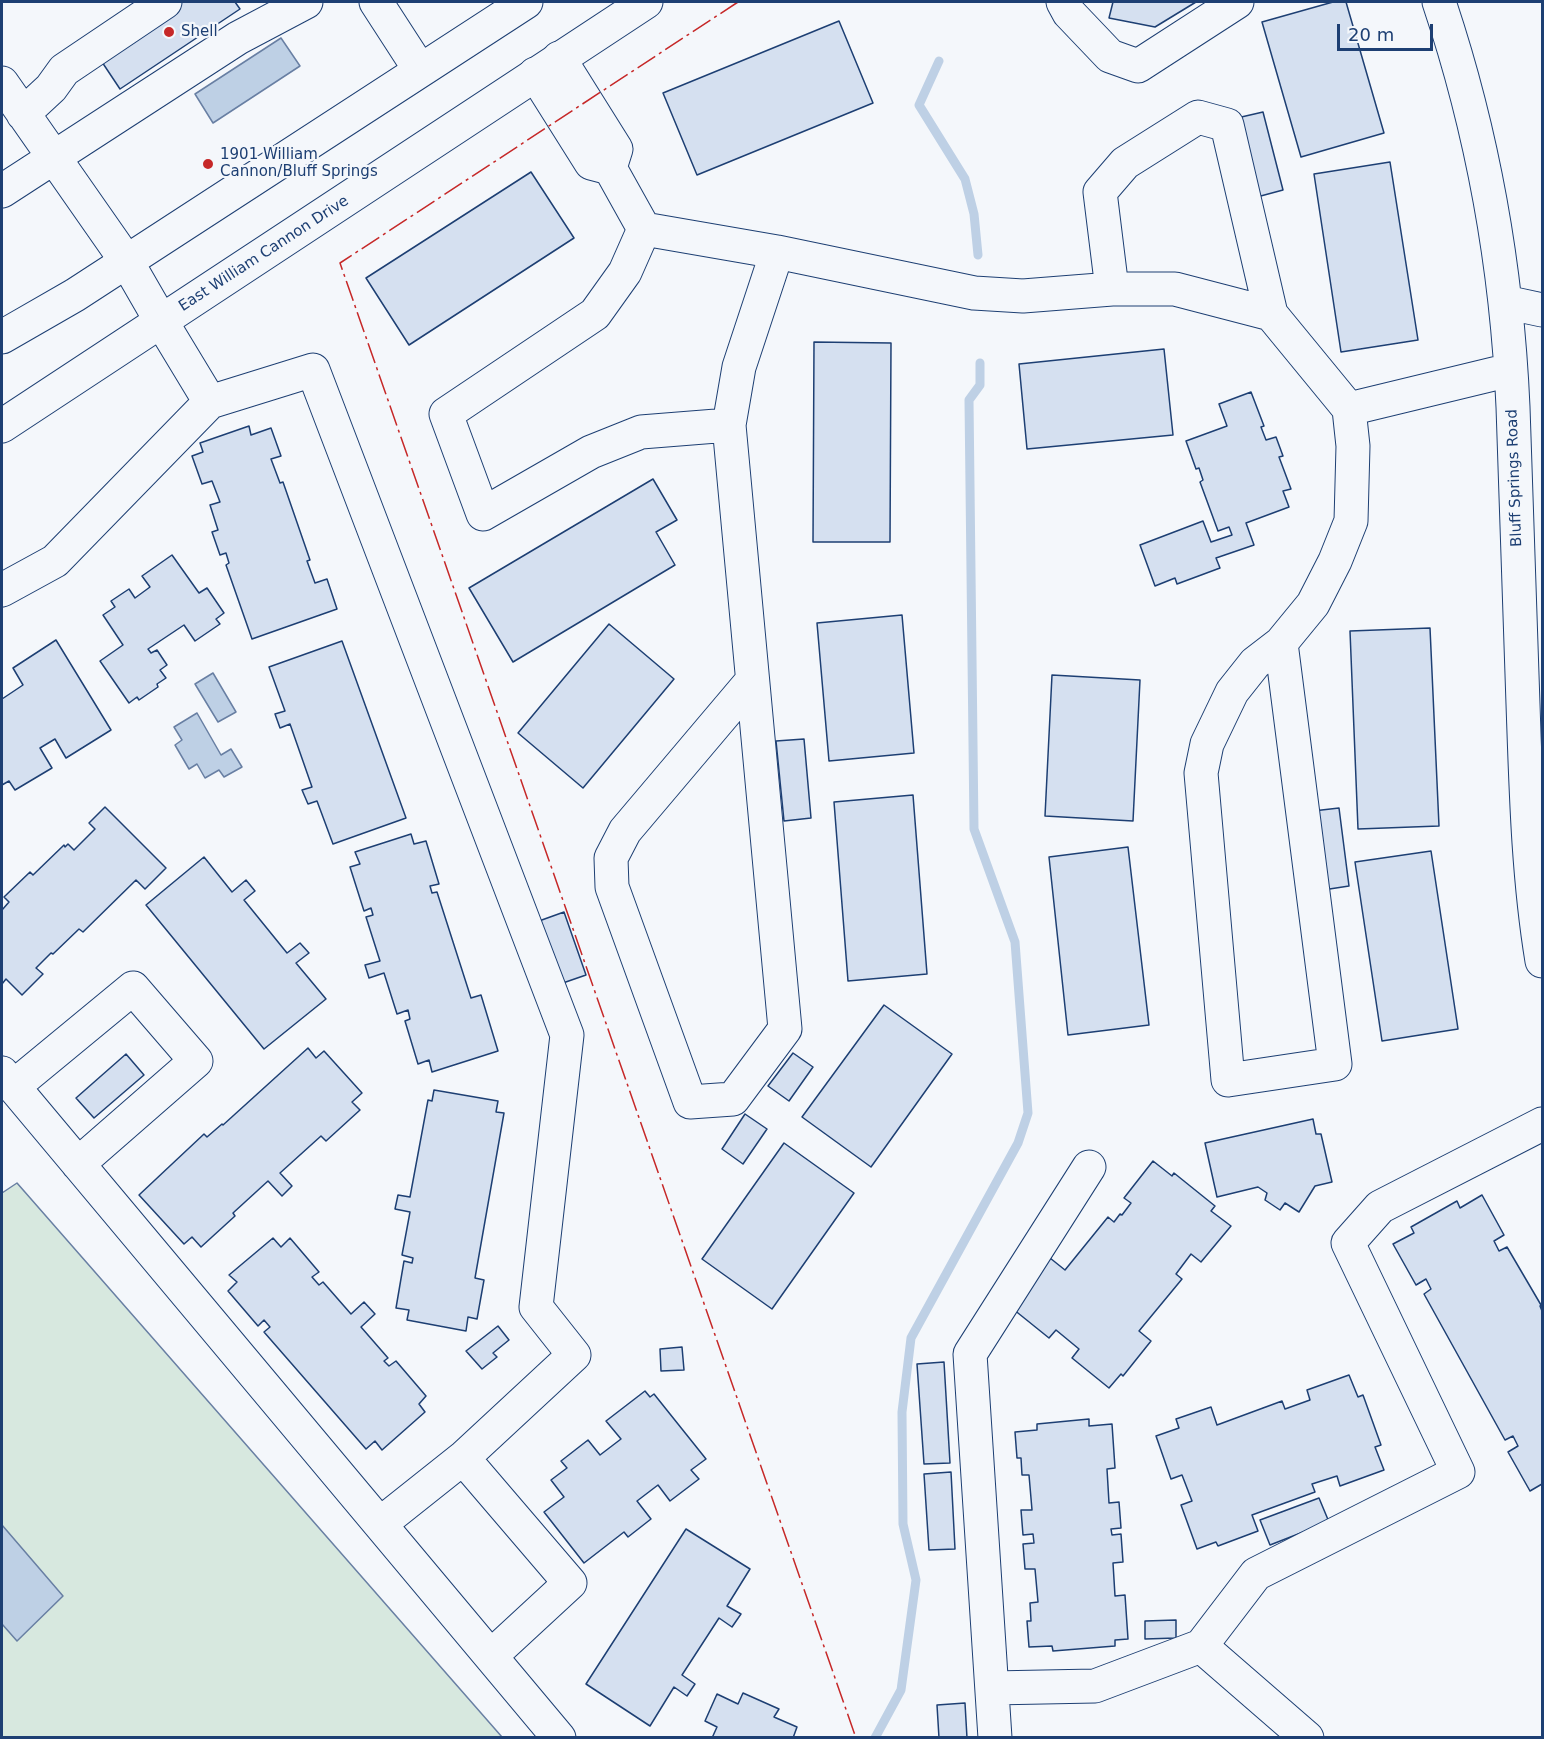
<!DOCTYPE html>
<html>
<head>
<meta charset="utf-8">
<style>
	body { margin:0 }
	#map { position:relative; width:1544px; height:1739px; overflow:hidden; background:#f4f7fb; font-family:"DejaVu Sans",sans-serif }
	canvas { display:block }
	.frame { position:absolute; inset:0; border:3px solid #1d3f73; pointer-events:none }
	.scale { position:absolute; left:1337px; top:24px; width:96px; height:27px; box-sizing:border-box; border:3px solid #1d3f73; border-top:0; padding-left:8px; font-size:18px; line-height:21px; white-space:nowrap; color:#1d3f73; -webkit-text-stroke:4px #f4f7fb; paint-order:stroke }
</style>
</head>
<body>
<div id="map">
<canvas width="1544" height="1739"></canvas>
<div class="frame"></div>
<div class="scale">20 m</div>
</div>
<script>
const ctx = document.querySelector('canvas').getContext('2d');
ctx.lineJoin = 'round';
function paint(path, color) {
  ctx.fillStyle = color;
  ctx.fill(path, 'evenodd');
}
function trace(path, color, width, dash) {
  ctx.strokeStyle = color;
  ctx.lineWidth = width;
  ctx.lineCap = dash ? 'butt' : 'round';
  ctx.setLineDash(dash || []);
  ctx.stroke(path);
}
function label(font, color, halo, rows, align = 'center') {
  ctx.font = font + ' "DejaVu Sans",sans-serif';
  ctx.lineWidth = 4.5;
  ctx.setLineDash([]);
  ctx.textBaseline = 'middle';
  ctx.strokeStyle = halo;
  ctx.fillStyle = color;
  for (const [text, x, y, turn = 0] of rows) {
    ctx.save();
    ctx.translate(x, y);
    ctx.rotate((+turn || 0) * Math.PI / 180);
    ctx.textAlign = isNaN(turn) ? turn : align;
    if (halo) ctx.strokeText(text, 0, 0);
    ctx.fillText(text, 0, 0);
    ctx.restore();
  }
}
const green = new Path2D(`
	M17 1183 502 1737 2 1738V1193Z`);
paint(green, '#d7e8df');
trace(green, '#687fa3', 1.5);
const water = new Path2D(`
	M281 38 300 66 213 123 195 94Z
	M213 673 236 712 218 722 195 684Z
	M197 713 221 755 231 749 242 767 224 777 219 770 205 778 197 764 189 769 175 745 182 740 174 727Z
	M2 1525 63 1596 17 1641 2 1624Z`);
paint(water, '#bed0e5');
trace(water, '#687fa3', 1.5);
trace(new Path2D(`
	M939 61 919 105 965 179 974 214 978 255
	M875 1738 901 1690 916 1580 903 1524 902 1412 911 1338 1018 1143 1028 1113 1015 942 974 829 969 400 980 385V363`), '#bed0e5', 9);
const building = new Path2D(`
	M178 2H235L240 9 120 89 98 56Z
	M1113 2H1196L1155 27 1109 18Z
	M1333 2H1346L1384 133 1301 157 1262 22Z
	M839 21 873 103 697 175 663 93Z
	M1263 112 1283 190 1257 197 1237 118Z
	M1390 162 1418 340 1341 352 1314 174Z
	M531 172 574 238 409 345 366 278Z
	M814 342 891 343 890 542H813Z
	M1164 349 1173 435 1027 449 1019 364Z
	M1251 392 1264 426 1261 427 1266 440 1276 437 1283 456 1279 457 1291 489 1283 491 1289 507 1246 523 1254 545 1216 558 1220 568 1177 584 1175 578 1155 586 1140 545 1203 521 1211 542 1232 535 1229 527 1218 531 1200 482 1203 480 1199 468 1196 469 1186 441 1227 426 1219 404Z
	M249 426 251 435 271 428 281 456 271 459 280 483 283 482 310 560 307 561 315 583 327 579 337 609 252 639 226 565 229 563 226 553 220 555 212 532 218 530 210 505 220 502 212 481 202 484 192 456 203 452 200 443Z
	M653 479 677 520 656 532 675 565 513 662 469 588Z
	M172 555 199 593 207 588 224 613 216 619 220 624 195 641 184 625 148 649 151 653 157 650 167 665 160 670 166 678 157 684 158 687 139 700 137 697 129 703 100 661 123 645 103 615 115 607 111 601 129 589 135 598 150 587 142 576Z
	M902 615 914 753 829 761 817 623Z
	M609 624 674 679 583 788 518 733Z
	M1430 628 1439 826 1358 829 1350 631Z
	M56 640 111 730 66 758 55 739 40 748 52 768 15 790 9 781 2 785V699L23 685 13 668Z
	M342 641 406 818 333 844 317 801 308 804 302 790 312 787 290 724 280 728 275 714 285 711 269 667Z
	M1052 675 1140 680 1133 821 1045 816Z
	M804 739 811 818 784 821 776 741Z
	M913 795 927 974 848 981 834 802Z
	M105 807 166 868 145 889 136 880 83 932 79 929 53 954 51 953 36 968 43 974 22 995 6 979 2 984V910L9 902 4 897 30 872 33 875 64 845 65 847 68 844 74 850 95 829 89 823Z
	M1339 808 1349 886 1323 890 1313 811Z
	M411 834 414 844 426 841 439 884 430 886 432 893 437 892 471 998 481 995 498 1051 432 1072 429 1060 418 1064 405 1021 410 1019 408 1010 397 1014 384 973 369 978 365 965 380 961 366 917 373 915 371 908 364 911 350 867 360 864 355 852Z
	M1128 847 1149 1025 1068 1035 1049 857Z
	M1431 851 1458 1029 1382 1041 1355 862Z
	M204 857 232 892 246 880 255 891 244 900 287 953 300 943 309 953 296 963 326 999 264 1049 146 905Z
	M564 912 586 975 560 984 539 921Z
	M884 1005 952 1054 871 1167 802 1117Z
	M308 1048 316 1058 324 1051 362 1093 352 1102 360 1110 326 1141 321 1136 280 1173 292 1186 282 1196 268 1181 233 1213 235 1216 201 1247 192 1237 184 1244 139 1195 204 1134 207 1137 222 1124 223 1125Z
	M793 1053 813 1067 789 1101 768 1086Z
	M126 1054 144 1075 94 1118 76 1098Z
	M434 1090 498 1101 496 1112 504 1113 475 1278 484 1280 477 1319 468 1317 466 1331 407 1320 409 1310 396 1308 404 1261 412 1263 413 1258 402 1255 410 1212 395 1209 398 1195 410 1197 428 1100 432 1101Z
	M745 1114 767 1129 743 1164 722 1149Z
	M1313 1119 1316 1134H1321L1332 1182 1315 1186 1299 1212 1285 1203 1280 1210 1265 1200 1267 1193 1258 1187 1217 1197 1205 1143Z
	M784 1143 854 1193 772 1309 702 1259Z
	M1153 1161 1172 1176 1174 1173 1215 1206 1211 1211 1231 1226 1201 1262 1191 1254 1176 1274 1182 1279 1139 1331 1151 1341 1123 1376 1121 1374 1109 1388 1072 1358 1079 1349 1056 1330 1049 1338 1013 1309 1050 1258 1065 1270 1108 1217 1114 1222 1120 1214 1122 1215 1131 1203 1124 1198Z
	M1482 1195 1504 1235 1494 1241 1499 1251 1507 1247 1541 1305 1540 1306 1542 1311V1484L1530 1491 1508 1452 1518 1446 1513 1436 1505 1440 1424 1294 1431 1289 1426 1279 1416 1285 1393 1244 1414 1233 1411 1227 1457 1201 1460 1208Z
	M273 1238 281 1247 290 1238 319 1272 312 1277 319 1285 323 1282 351 1314 364 1302 375 1314 361 1327 388 1358 384 1361 389 1366 396 1361 426 1396 419 1404 425 1412 382 1450 375 1441 366 1449 264 1332 270 1327 264 1320 258 1326 228 1291 237 1282 229 1275Z
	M498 1326 509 1340 493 1353 497 1357 482 1369 466 1351Z
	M682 1347 684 1370 661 1371 660 1349Z
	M944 1362 950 1463 924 1464 917 1364Z
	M1349 1375 1358 1397 1363 1395 1381 1445 1375 1447 1384 1470 1340 1486 1337 1476 1312 1484 1315 1492 1252 1515 1258 1531 1218 1546 1216 1542 1197 1549 1181 1505 1192 1501 1182 1475 1171 1479 1156 1436 1179 1428 1176 1419 1211 1407 1217 1425 1282 1401 1285 1409 1310 1400 1307 1390Z
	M645 1391 650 1397 654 1394 706 1459 691 1470 699 1479 670 1501 658 1485 637 1501 651 1519 628 1537 624 1532 584 1563 544 1512 564 1497 551 1480 567 1468 561 1461 588 1440 600 1455 621 1439 606 1421Z
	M1089 1419V1426L1112 1424 1115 1468 1107 1469 1109 1503 1119 1502 1121 1528 1111 1529 1112 1535 1121 1534 1123 1562 1113 1563 1115 1596 1125 1595 1128 1639 1115 1640V1646L1053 1651 1052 1646 1029 1647 1027 1621H1031L1030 1603 1038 1602 1035 1569H1025L1023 1544 1034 1543 1033 1534 1023 1535 1021 1510H1032L1029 1475H1022L1021 1458H1017L1015 1432 1037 1430V1424Z
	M951 1472 955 1549 929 1550 924 1474Z
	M1319 1498 1329 1522 1270 1545 1260 1520Z
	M686 1529 750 1569 727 1606 741 1614 732 1627 719 1618 682 1675 695 1684 687 1696 674 1687 650 1726 586 1684Z
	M1176 1620V1638L1145 1639V1621Z
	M743 1693 779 1709 774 1717 797 1727 793 1738H712L717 1727 705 1721 717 1694 738 1704Z
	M965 1703 967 1738H939L937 1705Z`);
paint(building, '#d5e0f0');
trace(building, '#1d3f73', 1.5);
const minor = new Path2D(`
	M376 2 420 70
	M1063 2 1069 13 1110 56 1138 66 1237 2
	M1439 2C1483 133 1507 269 1513 407 1517 506 1520 605 1523 704 1526 790 1528 876 1542 961
	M559 58 616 149 610 168 644 229 625 272 595 314 446 414 483 514 591 452 641 432 729 425
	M535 74 591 163 610 168
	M2 83 127 262
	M23 114 51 88 64 70 165 2
	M2 191 238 38 306 2
	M644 229 777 252 974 293 1023 296 1112 289H1175L1271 314 1349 409 1353 446 1351 521 1335 561 1313 604 1281 643 1255 663 1232 692 1207 744 1201 773 1228 1080 1335 1064 1281 643
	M1112 289 1100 192 1125 163 1198 117 1227 125 1271 314
	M1505 302 1542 310
	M210 402 313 370 567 1035 536 1307 574 1355 463 1458
	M1349 409 1510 370
	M2 590 55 561 210 402 161 321
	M751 682 625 831 611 858 612 887 690 1102 733 1099 785 1029 729 425 739 367 777 252
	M2 1073 559 1738
	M13 1087 133 988 196 1061 78 1164
	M380 1524 463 1458 570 1583 491 1656
	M1201 1646 1307 1738
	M992 1688 1095 1686 1201 1646 1256 1574 1458 1472 1348 1243 1380 1207 1542 1124
	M995 1738 970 1354 1089 1167`);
const major = new Path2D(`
	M127 262 161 321
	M2 337 75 295 526 2
	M2 426 646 2`);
trace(minor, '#1d3f73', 35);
trace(major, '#1d3f73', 35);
trace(minor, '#f4f7fb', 33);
trace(major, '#f4f7fb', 33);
trace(new Path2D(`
	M738 2 340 263 856 1738`), '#c62828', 1.5, [21, 4.5, 3, 4.5]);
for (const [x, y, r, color] of [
	[169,32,6,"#c62828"],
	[208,164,6,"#c62828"]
]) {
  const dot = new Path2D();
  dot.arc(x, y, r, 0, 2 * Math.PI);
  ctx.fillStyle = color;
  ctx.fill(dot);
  trace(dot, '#f4f7fb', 2);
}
label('15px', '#1d3f73', '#f4f7fb', [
	["Shell",181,32],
	["1901 William",220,155],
	["Cannon/Bluff Springs",220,172]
], 'left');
label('15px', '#1d3f73', '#f4f7fb', [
	["East William Cannon Drive",264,254,-33],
	["Bluff Springs Road",1515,478,-92]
]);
</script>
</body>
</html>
